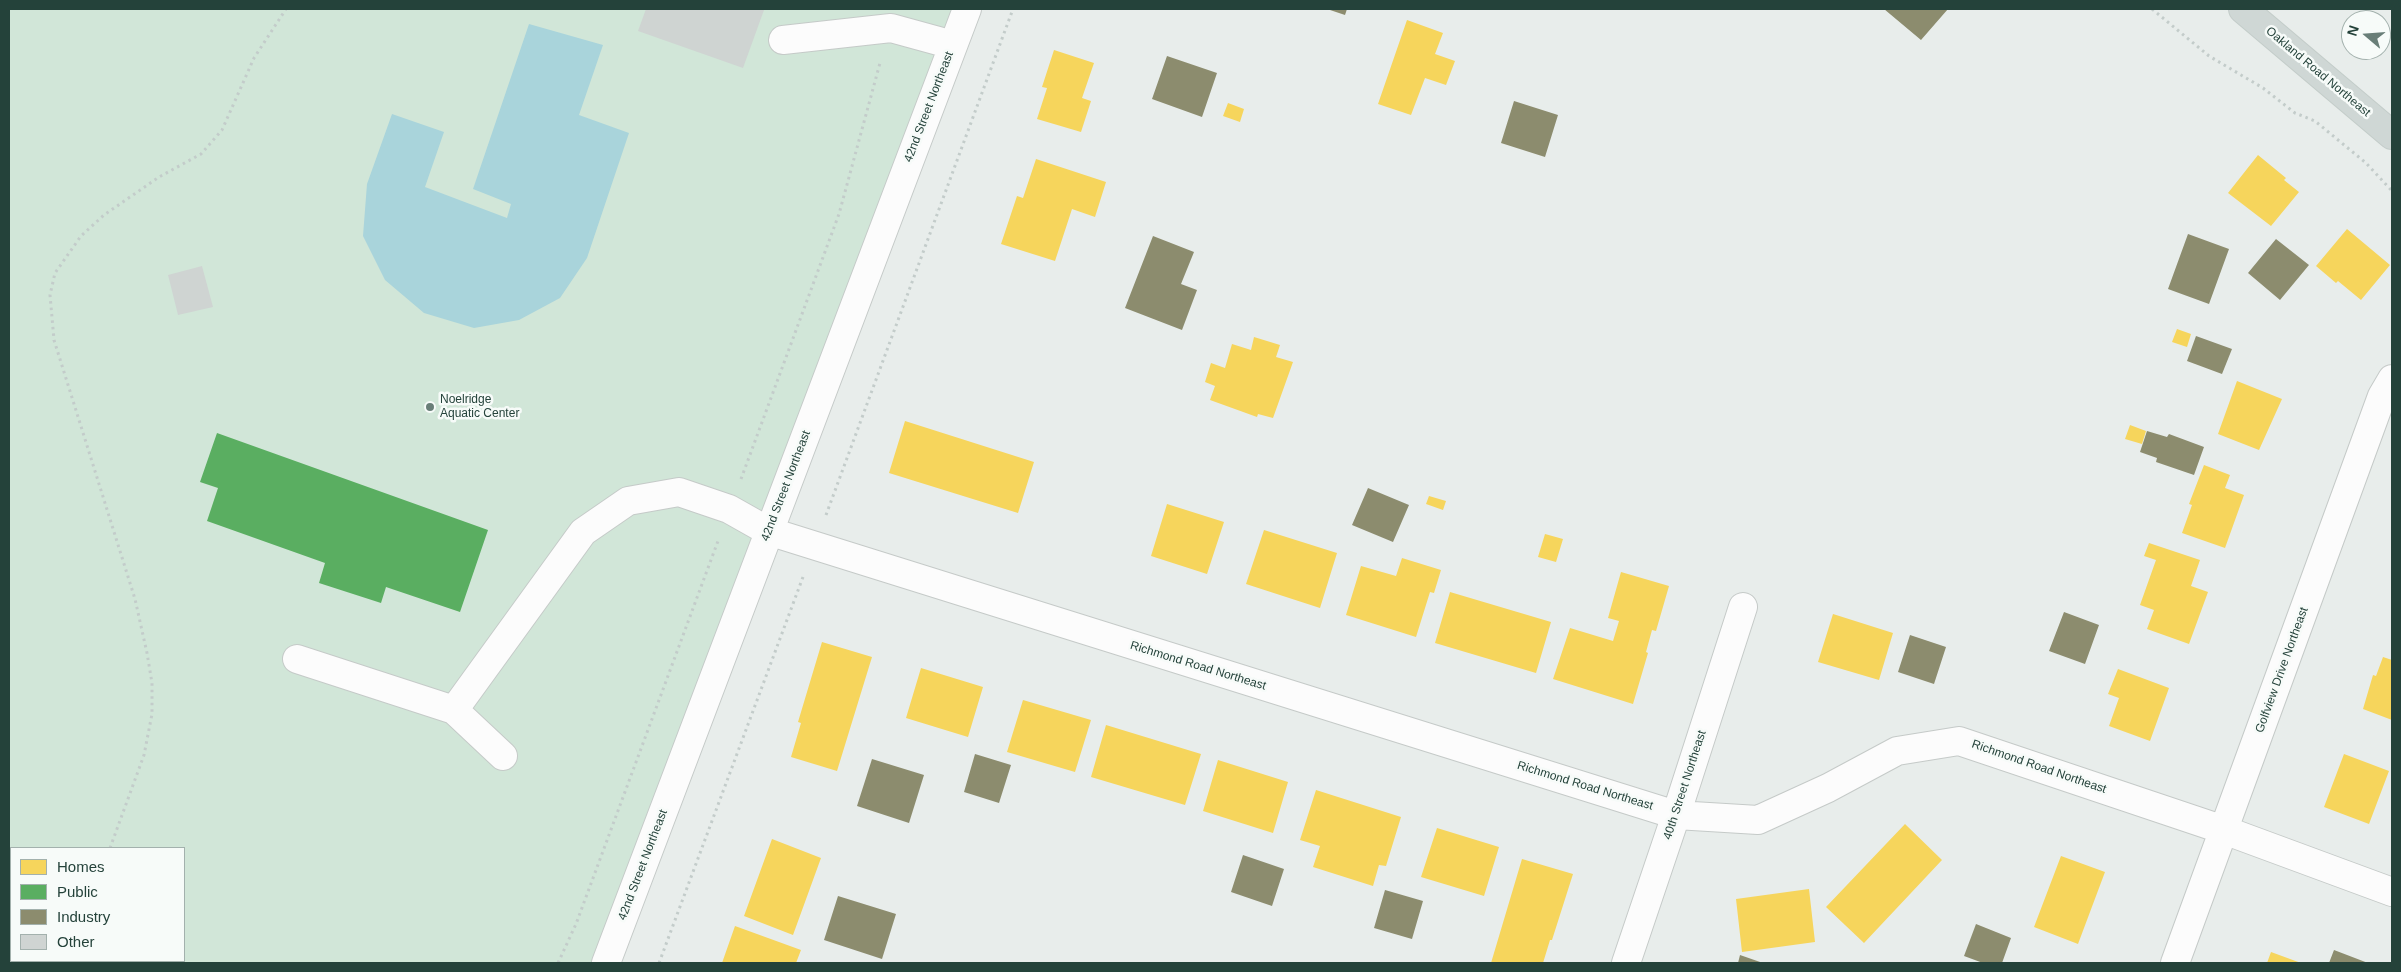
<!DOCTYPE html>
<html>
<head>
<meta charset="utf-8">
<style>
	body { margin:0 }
	#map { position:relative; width:2401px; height:972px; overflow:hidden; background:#e8edeb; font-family:Helvetica,sans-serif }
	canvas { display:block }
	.frame { position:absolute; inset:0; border:10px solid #24423a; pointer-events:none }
	.legend { position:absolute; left:10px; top:847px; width:175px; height:115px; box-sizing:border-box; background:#f7fbf9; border:1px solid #a3b1ad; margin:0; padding:6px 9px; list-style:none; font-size:15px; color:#24423a }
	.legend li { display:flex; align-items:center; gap:10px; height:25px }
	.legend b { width:25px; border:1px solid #a3b1ad }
	.north { position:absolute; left:2341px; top:10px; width:50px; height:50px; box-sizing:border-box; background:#f7fbf9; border:1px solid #a3b1ad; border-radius:50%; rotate:288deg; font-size:14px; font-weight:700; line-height:20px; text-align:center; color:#24423a }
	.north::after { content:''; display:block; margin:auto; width:18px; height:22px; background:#697e78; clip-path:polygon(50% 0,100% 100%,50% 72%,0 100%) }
</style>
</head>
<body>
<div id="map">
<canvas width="2401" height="972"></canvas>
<div class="frame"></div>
<ul class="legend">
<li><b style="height:14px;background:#f6d55c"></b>Homes</li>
<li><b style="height:14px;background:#5aae61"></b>Public</li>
<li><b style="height:14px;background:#8c8c6e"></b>Industry</li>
<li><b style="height:14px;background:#cfd4d2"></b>Other</li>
</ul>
<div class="north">N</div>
</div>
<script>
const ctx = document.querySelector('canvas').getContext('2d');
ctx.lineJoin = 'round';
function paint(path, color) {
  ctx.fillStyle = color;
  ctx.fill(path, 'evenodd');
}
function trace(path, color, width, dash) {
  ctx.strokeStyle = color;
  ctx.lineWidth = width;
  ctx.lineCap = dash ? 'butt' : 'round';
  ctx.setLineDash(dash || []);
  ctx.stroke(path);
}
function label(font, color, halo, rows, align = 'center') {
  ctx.font = font + ' Helvetica,sans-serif';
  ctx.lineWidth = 5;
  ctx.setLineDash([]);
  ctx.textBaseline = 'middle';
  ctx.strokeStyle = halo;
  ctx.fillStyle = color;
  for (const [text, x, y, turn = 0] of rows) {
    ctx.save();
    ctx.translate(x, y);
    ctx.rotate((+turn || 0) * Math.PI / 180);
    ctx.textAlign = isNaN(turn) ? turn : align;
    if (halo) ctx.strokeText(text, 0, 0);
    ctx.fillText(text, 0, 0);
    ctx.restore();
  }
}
paint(new Path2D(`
	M9 9H966L606 963H9ZM11 848H184V961H11Z`), '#d1e6d8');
paint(new Path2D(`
	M529 24 603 45 579 115 629 133 587 258 560 298 519 320 474 328 424 313 385 280 363 236 367 184 392 114 444 132 425 187 507 218 511 204 473 189Z`), '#a9d4db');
paint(new Path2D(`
	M1407 20 1443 33 1435 54 1455 61 1446 85 1425 78 1411 115 1378 104Z
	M1054 50 1094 63 1082 98 1091 101 1081 132 1037 119 1047 88 1042 87Z
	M1228 103 1244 109 1240 122 1223 116Z
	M2258 155 2286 178 2284 180 2299 192 2271 226 2228 193Z
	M1036 159 1106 182 1095 217 1072 209 1055 261 1001 244 1017 196 1023 198Z
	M2347 229 2390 265 2361 300 2338 281 2336 283 2316 266Z
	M2177 329 2191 334 2187 347 2172 342Z
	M1254 337 1280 345 1276 357 1293 362 1273 418 1258 414 1257 417 1210 400 1215 386 1205 382 1211 363 1225 368 1232 344 1251 350Z
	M2237 381 2282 399 2259 450 2218 434Z
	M905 421 1034 462 1018 513 889 473Z
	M2130 425 2146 431 2142 444 2125 439Z
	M2204 465 2230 475 2225 488 2244 495 2225 548 2182 533 2192 505 2189 504Z
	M1429 496 1446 501 1443 510 1426 504Z
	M1167 504 1224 522 1207 574 1151 556Z
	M1264 530 1337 553 1320 608 1246 584Z
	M1545 534 1563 539 1556 562 1538 557Z
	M2149 543 2200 560 2191 586 2208 592 2189 644 2147 629 2154 610 2140 605 2156 560 2144 556Z
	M1402 558 1441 570 1434 593 1430 592 1416 637 1346 615 1361 566 1396 576Z
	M1621 572 1669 586 1656 631 1652 630 1646 652 1648 653 1633 704 1553 679 1570 628 1613 641 1619 621 1608 618Z
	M1450 592 1551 622 1536 673 1435 643Z
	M1833 614 1893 633 1879 680 1818 662Z
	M822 642 872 657 837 771 791 757 801 723 798 722Z
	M2383 657 2392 660V720L2363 709 2373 675 2376 676Z
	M921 668 983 687 968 737 906 718Z
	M2118 669 2169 688 2150 741 2109 726 2119 698 2108 694Z
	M1023 700 1091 720 1075 772 1007 752Z
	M1106 725 1201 754 1185 805 1091 777Z
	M2344 754 2389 771 2369 824 2324 807Z
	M1218 760 1288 782 1273 833 1203 811Z
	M1316 790 1401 817 1386 866 1379 865 1373 886 1313 867 1320 846 1300 840Z
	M1905 824 1942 860 1864 943 1826 907Z
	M1437 828 1499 847 1484 896 1421 877Z
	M772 839 821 858 793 935 744 916Z
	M2061 856 2105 872 2078 944 2034 927Z
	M1522 859 1573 874 1552 940H1550L1543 963H1491Z
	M1809 889 1815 942 1742 952 1736 899Z
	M735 926 801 950 796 963H722Z
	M2271 952 2301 963H2267Z`), '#f6d55c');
paint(new Path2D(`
	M217 433 488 530 460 612 386 587 381 603 319 583 325 563 207 521 218 488 200 482Z`), '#5aae61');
paint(new Path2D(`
	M1327 9H1347L1345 15Z
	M1884 9H1948L1921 40Z
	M1167 56 1217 73 1202 117 1152 99Z
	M1514 101 1558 115 1545 157 1501 143Z
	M2188 234 2229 249 2209 304 2168 289Z
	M1153 236 1194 252 1181 284 1197 290 1182 330 1125 308Z
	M2276 239 2309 265 2280 300 2248 273Z
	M2196 336 2232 349 2222 374 2187 361Z
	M2147 431 2167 437 2169 434 2204 447 2194 475 2156 462 2157 458 2140 452Z
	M1368 488 1409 505 1393 542 1352 525Z
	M2064 612 2099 625 2085 664 2049 651Z
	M1910 635 1946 647 1934 684 1898 672Z
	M975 754 1011 765 999 803 964 792Z
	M872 759 924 775 909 823 857 806Z
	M1243 855 1284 869 1272 906 1231 892Z
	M1385 890 1423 901 1412 939 1374 928Z
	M838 896 896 914 882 959 824 940Z
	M1976 924 2011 938 2002 963H1983L1964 956Z
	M2334 950 2368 963H2329Z
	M1740 955 1763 963H1738Z`), '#8c8c6e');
paint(new Path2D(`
	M646 9H761L764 10 743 68 638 31Z
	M202 266 213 307 178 315 168 275Z`), '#cfd4d2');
const minor = new Path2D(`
	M783 40 891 28 953 45
	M297 659 454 710 583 532 628 501 679 492 729 509 768 531 1676 815 1758 820 1828 788 1897 751 1959 741 2224 830 2392 892
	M454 710 503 756
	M606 963 967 9
	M1626 963 1676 815 1743 607
	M2175 963 2382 396 2392 379`);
const major = new Path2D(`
	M2243 9 2392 135`);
trace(minor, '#c5cac8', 30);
trace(major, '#c3ccc9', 30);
trace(new Path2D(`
	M2152 9 2209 56 2263 88 2295 113 2315 121 2366 163 2392 191
	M741 479 839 214 880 63
	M826 515 1013 9
	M110 848 144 755 152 714V683L147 653 135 599 54 340 50 295 55 273 81 236 104 215 159 177 201 154 222 130 254 58 286 9
	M65 963 66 961
	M558 963 576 924 718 541
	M659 963 803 577`), '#c3ccca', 3, [2.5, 4]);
trace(minor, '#fcfcfc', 28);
trace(major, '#cfd7d5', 28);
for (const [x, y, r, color] of [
	[430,407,5,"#697e78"]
]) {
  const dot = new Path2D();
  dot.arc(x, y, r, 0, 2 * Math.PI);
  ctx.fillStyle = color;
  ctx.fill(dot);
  trace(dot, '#f7fbf9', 2);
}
label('12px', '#24423a', '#f7fbf9', [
	["Oakland Road Northeast",2318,72,40],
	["42nd Street Northeast",929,107,-69],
	["42nd Street Northeast",786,486,-69],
	["Richmond Road Northeast",1198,666,17],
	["Golfview Drive Northeast",2282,670,-70],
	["Richmond Road Northeast",2039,767,19],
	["40th Street Northeast",1685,785,-72],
	["Richmond Road Northeast",1585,786,17],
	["42nd Street Northeast",643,865,-69]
]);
label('12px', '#24423a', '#f7fbf9', [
	["Noelridge",440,400],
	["Aquatic Center",440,414]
], 'left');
</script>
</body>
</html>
